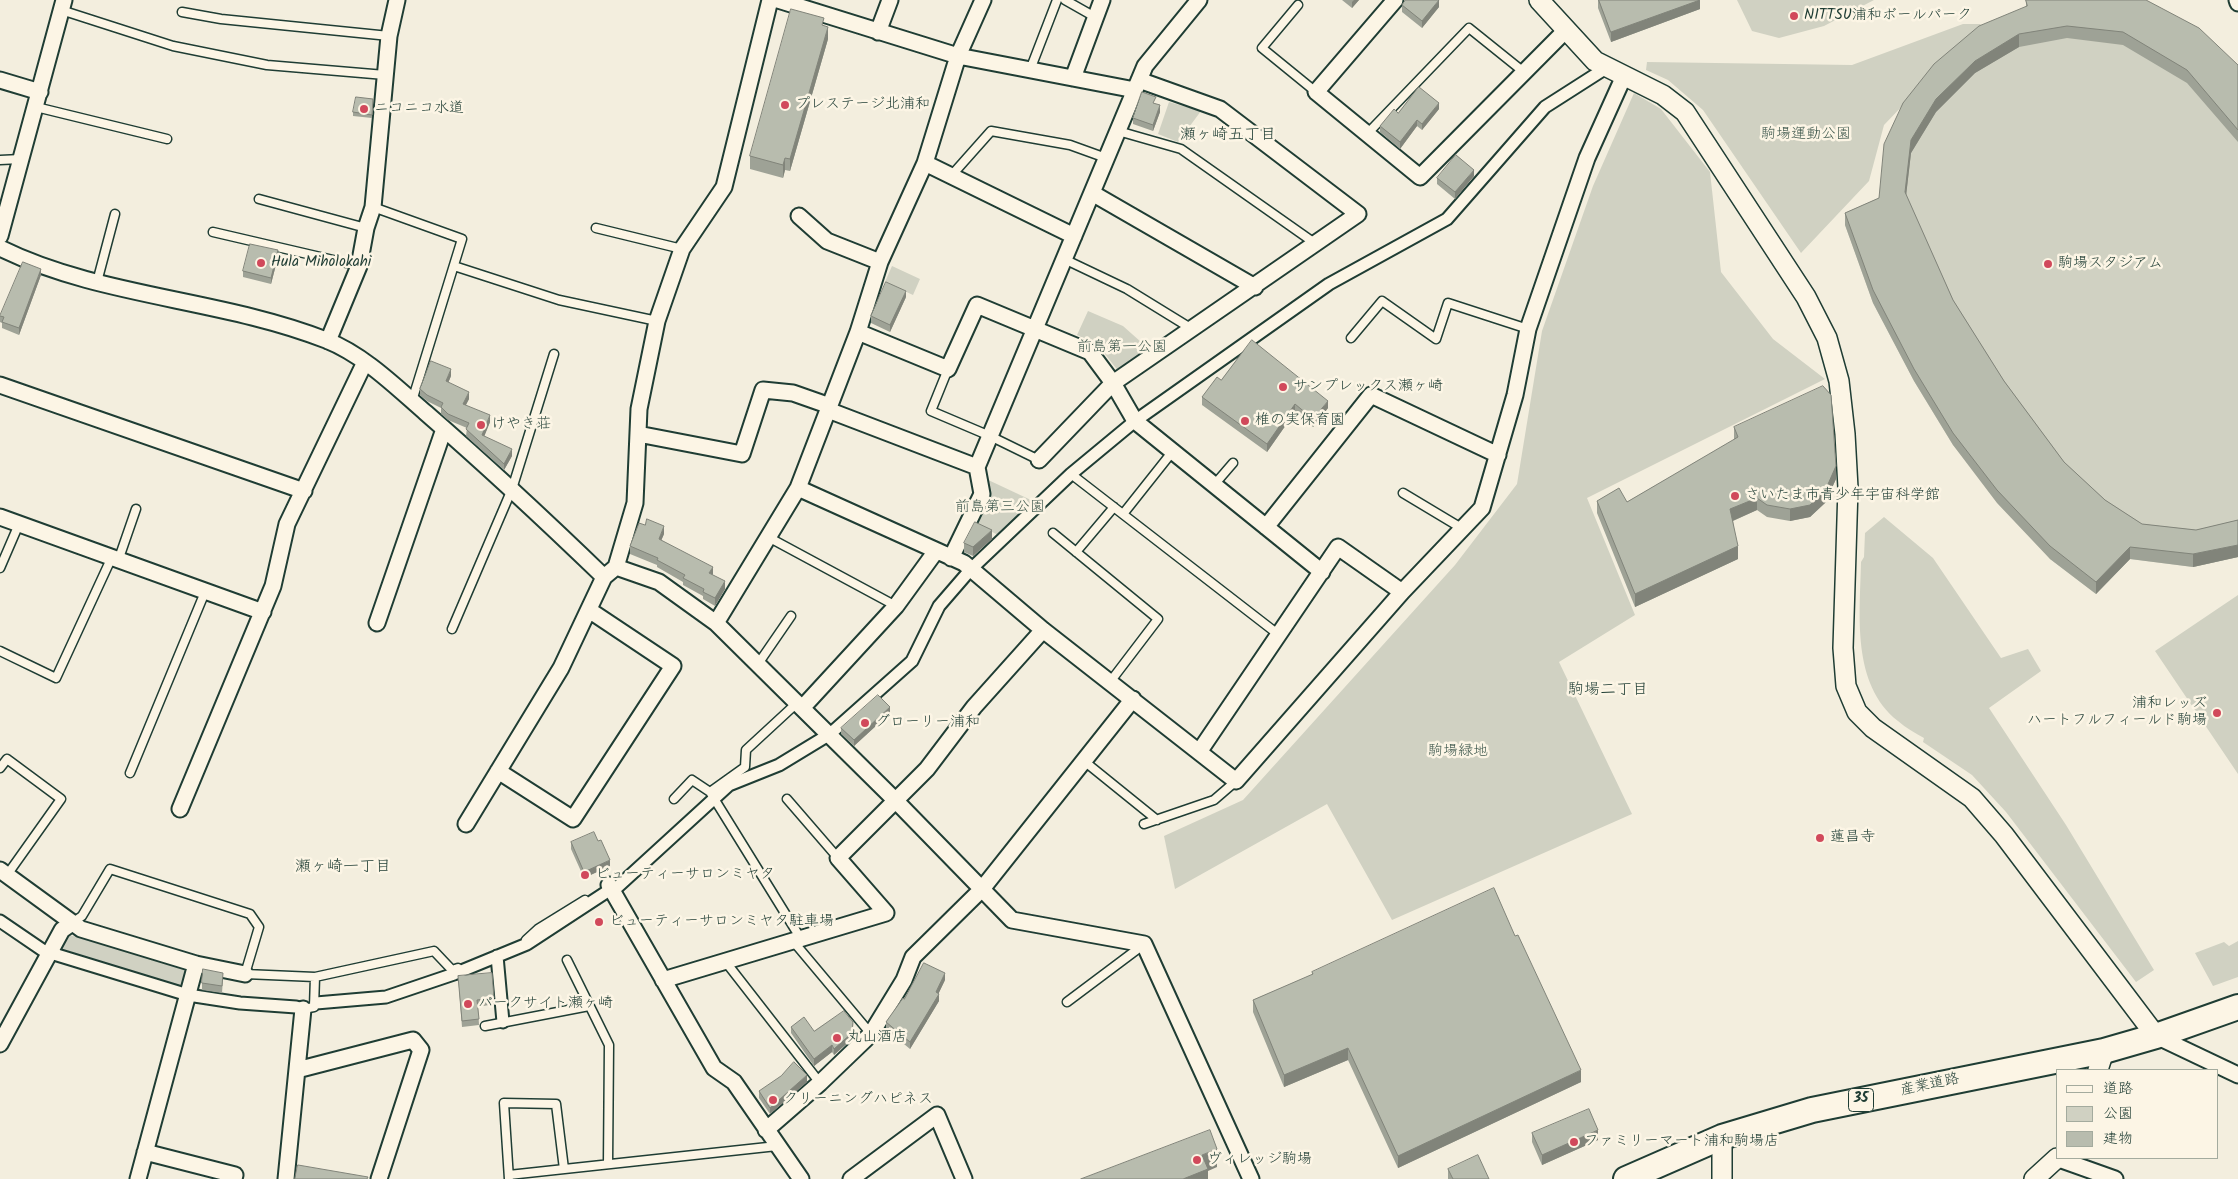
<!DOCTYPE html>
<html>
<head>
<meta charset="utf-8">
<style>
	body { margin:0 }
	#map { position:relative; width:2238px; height:1179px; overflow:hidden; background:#f3eede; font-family:Kalam,"Klee One",sans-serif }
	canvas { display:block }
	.legend { position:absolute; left:2056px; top:1069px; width:162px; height:90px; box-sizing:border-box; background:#fcf5e5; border:1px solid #a4ab9e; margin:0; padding:6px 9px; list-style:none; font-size:15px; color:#1f3d34 }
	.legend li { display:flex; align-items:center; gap:10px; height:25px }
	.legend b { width:25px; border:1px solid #a4ab9e }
</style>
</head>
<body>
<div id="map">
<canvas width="2238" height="1179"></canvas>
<ul class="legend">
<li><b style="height:6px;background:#fcf5e5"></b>道路</li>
<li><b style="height:14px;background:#d0d1c2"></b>公園</li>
<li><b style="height:14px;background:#b8bcae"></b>建物</li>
</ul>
</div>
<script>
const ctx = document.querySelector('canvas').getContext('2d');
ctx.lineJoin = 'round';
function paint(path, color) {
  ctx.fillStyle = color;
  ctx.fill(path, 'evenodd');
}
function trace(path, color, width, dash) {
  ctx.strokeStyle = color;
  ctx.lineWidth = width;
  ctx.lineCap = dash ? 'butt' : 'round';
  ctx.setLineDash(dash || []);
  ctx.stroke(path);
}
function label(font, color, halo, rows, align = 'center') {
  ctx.font = font + ' Kalam,"Klee One",sans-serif';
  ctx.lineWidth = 5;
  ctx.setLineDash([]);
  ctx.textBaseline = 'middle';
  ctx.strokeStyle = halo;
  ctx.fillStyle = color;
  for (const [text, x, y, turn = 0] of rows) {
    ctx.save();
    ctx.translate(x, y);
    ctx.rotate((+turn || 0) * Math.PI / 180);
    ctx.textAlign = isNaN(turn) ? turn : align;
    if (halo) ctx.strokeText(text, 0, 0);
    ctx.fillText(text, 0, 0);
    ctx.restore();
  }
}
paint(new Path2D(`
	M1737 0H1874L1824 26 1779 38 1752 31Z
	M2026 0 2238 78V557L2193 567 2130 559 2096 594 2050 559 1953 445 1914 381 1873 303 1845 225 1879 210 1884 157 2026 19Z
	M1963 24H1981L1884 125 1869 181 1801 253 1703 110 1668 80 1646 70 1647 62 1852 65Z
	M1634 93 1661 109 1710 172 1721 272 1773 339 1825 379 1587 498 1635 615 1559 662 1632 814 1392 920 1327 804 1175 889 1164 836 1243 800 1455 565 1517 484 1542 331 1593 186Z
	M1169 102 1201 111 1178 142 1158 134Z
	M892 266 920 279 913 295 885 282Z
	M1088 311 1123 326 1150 350 1119 372 1098 345 1077 335Z
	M984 478 1033 501 998 535 973 522Z
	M1884 517 1933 558 2001 658 2028 649 2041 671 1989 708 2066 825 2154 970 2136 982 2006 812 1972 775 1923 742 1924 738C1915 733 1906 728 1898 721 1851 684 1860 614 1861 562L1864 557 1865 533Z
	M2238 595V774L2155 651Z
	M66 934 187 969 189 978 184 990 57 951Z
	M2238 941V977L2213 986 2195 953 2224 942 2229 946Z`), '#d0d1c2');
const service = new Path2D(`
	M1065 0 1095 17
	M1298 5 1262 48 1316 92
	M61 10 173 46 267 65 385 75
	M182 12 221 19 389 36
	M1030 70 1057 0
	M36 107 167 139
	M1118 131 1181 149 1316 244
	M1367 134 1469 28 1525 73
	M0 160 21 159
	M951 176 991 131 1070 145 1106 158
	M259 199 366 228
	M373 207 462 239 412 401
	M596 228 682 249
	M213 232 359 266
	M1064 259 1127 289 1192 329
	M454 266 559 300 657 321
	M97 282 115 214
	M1351 338 1382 301 1436 339 1448 303 1528 329
	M948 369 931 411 990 436 1039 460
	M1071 474 1279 635
	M1214 485 1233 463
	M1403 493 1463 529
	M1123 514 1173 451
	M1053 533 1158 619 1110 682
	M768 537 896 606
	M1076 552 1114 507
	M118 561 136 509
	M0 568 19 524
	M452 629 512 489 554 354
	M0 651 56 678 111 559
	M758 664 791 616
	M798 702 746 750 745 767 710 792 801 939
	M1084 761 1157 820
	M0 768 7 759 61 799 7 875
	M130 773 205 592
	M674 799 692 780 710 792
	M787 799 838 858
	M1144 824 1214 800 1236 781
	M72 923 82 916 110 869 250 914 259 927 245 974 315 977 314 1007 303 1009
	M526 940 538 929 585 900
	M793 941 871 1034
	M567 960 609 1045 608 1164
	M725 961 820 1083
	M315 977 434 951 452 970 458 968
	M1067 1002 1143 945
	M485 1026 589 1006
	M509 1175 777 1146
	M509 1179 504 1103 556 1104 564 1169`);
const pedestrian = new Path2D(`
	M612 892 729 785 779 765 830 734 912 661 939 606 971 569 1071 474 1135 421 1329 284 1447 219 1545 107 1606 68
	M0 921 44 951 188 995 240 1003 296 1007 303 1009
	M497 956 503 1022
	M316 1003 386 997 454 974 527 944 611 889`);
const minor = new Path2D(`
	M778 0 958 56 1135 90
	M1395 0 1316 92 1420 177 1566 30
	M2237 0 2238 3
	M878 32 890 0
	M1073 78 1102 0
	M0 80 40 92
	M925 163 1074 236
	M1092 193 1255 287
	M799 216 827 241 880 262
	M0 236 64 0
	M0 248C99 297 222 299 326 340 364 355 396 387 426 413 487 466 546 521 604 577
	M858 332 948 369 977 305 1090 352 1113 383 1135 421 1322 572
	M328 341 359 266 366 228 373 207 389 36 397 0
	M0 385 304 491
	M828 410 977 467
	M638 434 742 454 763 390 793 393 830 406
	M1039 460 1113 383 1358 214 1220 109 1139 80
	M798 488 964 563 1043 630 1236 781 1402 592 1482 508 1515 395 1528 329 1587 158 1624 76
	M0 517 263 612
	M1266 527 1371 395 1498 455
	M951 558 982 494 977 467 1145 66 1199 0
	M616 567 659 582 716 623 896 801 1012 920 1144 944 1251 1179
	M377 623 444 429
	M716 623 798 488 858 332 880 262 925 163 958 56 983 0
	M803 707 896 606 936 551
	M1199 752 1338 547 1402 592
	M498 771 573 819 673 666 589 610
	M180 809 273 586 287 524 365 362
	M466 824 561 668 604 577 616 567 635 503 639 409 657 321 682 249 724 187 770 0
	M0 870 81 929 196 964 245 974
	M609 885 714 1068 734 1082 801 1179
	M663 980 886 913 838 858 927 769 974 707 1043 630
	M2156 1036 2238 1075
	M0 1044 62 930 72 923
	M297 1070 413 1040 421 1050 379 1179
	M766 1130 820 1083 871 1034 904 980 913 957 982 889 1133 699
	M145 1152 235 1175 234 1179
	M2056 1158 2115 1179
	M138 1179 196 964
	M286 1179 303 1009
	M851 1179 937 1115 964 1179`);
const tertiary = new Path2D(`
	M1539 0 1595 61 1663 95 1685 112 1806 297 1827 338 1839 381 1845 434 1848 488 1843 648 1846 686 1857 712 1873 728 1972 798 2004 835 2156 1036
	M2098 1070 2104 1051
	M1722 1137V1179
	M2034 1179 2057 1158`);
const primary = new Path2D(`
	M1626 1179 1722 1137 1812 1110 2104 1051 2156 1036 2238 1007`);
trace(service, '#1f3d34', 11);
trace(pedestrian, '#1f3d34', 15);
trace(minor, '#1f3d34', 19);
trace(tertiary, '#1f3d34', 22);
trace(primary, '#1f3d34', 28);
trace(service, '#fcf5e5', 8);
trace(pedestrian, '#fcf5e5', 11);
trace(minor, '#fcf5e5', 15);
trace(tertiary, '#fcf5e5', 19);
trace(primary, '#fcf5e5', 24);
paint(new Path2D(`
	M1342 0H1359L1352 8Z
	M1598 0H1700V9L1611 42 1598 8Z
	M2026 0H2144L2238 65V142L2187 83 2123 45 2067 38 2019 47 1975 73 1936 112 1911 153 1906 195 1953 300 2004 381 2064 462 2105 500 2142 524 2196 530 2238 520V557L2193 567 2130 559 2096 594 2050 559 1997 503 1953 445 1914 381 1873 303 1845 225V213L1879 198 1903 103 2026 7Z
	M1402 5 1439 7 1422 28 1402 12Z
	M824 26 828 39 790 171 785 170 783 178 750 169V156Z
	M373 99 372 118 353 116V112Z
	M1156 103 1155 104 1160 112 1153 131 1133 124V118Z
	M1439 109 1422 130 1417 126 1400 149 1380 132V126L1398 113Z
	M1474 176 1455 199 1437 184V178Z
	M278 257 271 284 243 277V271Z
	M41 275 19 335 2 328V323L0 322V316Z
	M906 297 890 332 871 323V316Z
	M451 376 448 383 469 399 466 405 490 422 484 436 512 456 504 470 466 436 467 428 448 420 441 414V408L427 401 420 395V389Z
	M1221 380 1328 408 1313 427 1295 412 1267 452 1202 405V397Z
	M1734 427 1836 479 1825 503 1810 517 1790 521 1767 517 1757 510 1733 521 1738 559 1635 607 1597 513V501L1627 502 1734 440Z
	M664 534 661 540 713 575 725 589 715 606 703 599V596L683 585V582L657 567V565L630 554V546Z
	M992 539 973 556 964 552V543Z
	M890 713 854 746 841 734V728Z
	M571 842 610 866 584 878 571 849Z
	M1312 972 1581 1082 1398 1168 1348 1060 1284 1087 1253 1012V1000L1312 975Z
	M458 976 494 998V1004L478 1007 479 1025 462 1027Z
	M223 979 222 993 202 990V983Z
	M945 980 938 994 939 1001 910 1049 886 1029V1022L904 999Z
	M791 1027 814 1031 853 1028 852 1039 834 1055 832 1052 814 1066 791 1033Z
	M807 1082 770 1114 759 1098V1091Z
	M1532 1133 1598 1140 1542 1165 1532 1142Z
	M1448 1169 1489 1179H1448Z`), '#9ea296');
paint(new Path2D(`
	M1354 0H1359L1352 8V2Z
	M1439 0V7L1422 28V21Z
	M1700 0V9L1611 42V32Z
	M828 27V39L790 171V159Z
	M2019 34V47L1975 73 1936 112 1911 153 1905 205V192L1911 140 1936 99 1975 61Z
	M1439 103V109L1422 130V124Z
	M1160 105V112L1153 131V125Z
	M1417 120V126L1400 149V142Z
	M785 158V170L783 178V165Z
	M1474 170V176L1455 199V192Z
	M278 250V257L271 284V278Z
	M41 269V275L19 335V328Z
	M906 291V297L890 332V325Z
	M451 369V376L446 388V381Z
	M469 392V399L463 410V404Z
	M1328 401V408L1313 427V419Z
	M1295 404V412L1267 452V444Z
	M490 415V422L482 442V435Z
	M512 449V456L504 470V464Z
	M1836 466V479L1825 503 1810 517 1790 521V509Z
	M1757 498V510L1730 522V509Z
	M664 526V534L659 546V539Z
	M992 530V539L973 556V547Z
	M2238 545V557L2193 567V554Z
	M1738 546V559L1635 607V594Z
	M2130 547V559L2096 594V582Z
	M713 567V575L709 573Z
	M725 581V589L715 606V598Z
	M890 707V713L854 746V740Z
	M610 860V866L584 878V872Z
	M945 973V980L936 999V992Z
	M939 994V1001L910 1049V1042Z
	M853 1022 852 1039 834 1055V1049Z
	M832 1045V1052L814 1066V1059Z
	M1348 1048V1060L1284 1087V1075Z
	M1581 1070V1082L1398 1168V1156Z
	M807 1075V1082L770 1114V1108Z
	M1598 1130V1140L1542 1165V1155Z
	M1217 1149V1167L1208 1171V1179H1183L1202 1155Z`), '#81847a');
const building = new Path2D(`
	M1406 0H1439L1422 21 1402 5Z
	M1599 0H1700L1611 32Z
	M2026 0H2146L2199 28 2238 65V130L2187 70 2123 32 2067 26 2019 34 1975 61 1936 99 1911 140 1905 192 1953 300 2004 381 2064 462 2105 500 2142 524 2196 530 2238 520V545L2193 554 2130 547 2096 582 2050 546 1997 490 1953 433 1914 369 1873 290 1845 213 1879 198 1884 144 1903 103 1934 64 1979 26 2027 6Z
	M791 9 824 18 822 25 828 27 790 159 785 158 783 165 750 156Z
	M1419 87 1439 103 1422 124 1417 120 1400 142 1380 126 1394 109 1398 113Z
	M1142 92 1156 97 1153 103 1160 105 1153 125 1133 118Z
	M356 97 373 99 372 115 353 112Z
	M1456 155 1474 170 1455 192 1437 178Z
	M250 244 278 250 271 278 243 271Z
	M23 262 41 269 19 328 2 322 4 317 0 316Z
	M886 282 906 291 890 325 871 316Z
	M1252 340 1328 401 1313 419 1295 404 1267 444 1202 397 1217 377 1221 380Z
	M431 361 451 369 446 381 469 392 463 404 490 415 482 435 512 449 504 464 466 429 469 423 448 414 441 407 443 403 427 395 420 389Z
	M1823 386 1831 395 1836 466 1825 491 1810 505 1790 509 1767 505 1757 498 1730 509 1738 546 1635 594 1597 501 1619 488 1627 502 1738 437 1734 427Z
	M647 519 664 526 659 539 713 567 709 573 725 581 715 598 703 592 704 589 683 578 685 575 657 560 658 558 630 546 639 523 645 525Z
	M975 522 992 530 973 547 964 543Z
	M878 695 890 707 854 740 841 728Z
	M594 832 598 841 601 840 610 860 584 872 571 842Z
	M1494 888 1515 936 1518 935 1581 1070 1398 1156 1348 1048 1284 1075 1253 1000 1313 974 1312 972Z
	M924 963 945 973 936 992 939 994 910 1042 886 1022 903 998 904 999Z
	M203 969 223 973 222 986 202 983Z
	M492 973 494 998 477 1000 479 1019 462 1021 458 976Z
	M844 1011 853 1022 852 1033 834 1049 832 1045 814 1059 791 1027 804 1017 814 1031Z
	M794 1062 807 1075 770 1108 759 1091 781 1076Z
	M1589 1109 1598 1130 1542 1155 1532 1133Z
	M1210 1130 1217 1149 1202 1155 1208 1169 1183 1179H1081Z
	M1478 1155 1489 1179H1453L1448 1169Z
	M298 1165 368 1177 367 1179H295Z`);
paint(building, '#b8bcae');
trace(building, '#81847a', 1);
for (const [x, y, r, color] of [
	[1794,16,5,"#d1495b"],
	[785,105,5,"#d1495b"],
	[364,109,5,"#d1495b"],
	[261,263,5,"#d1495b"],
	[2048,264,5,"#d1495b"],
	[1283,387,5,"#d1495b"],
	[1245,421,5,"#d1495b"],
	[481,425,5,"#d1495b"],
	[1735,496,5,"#d1495b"],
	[2217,713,5,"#d1495b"],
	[865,723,5,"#d1495b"],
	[1820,838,5,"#d1495b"],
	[585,875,5,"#d1495b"],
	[599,922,5,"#d1495b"],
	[468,1004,5,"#d1495b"],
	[837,1038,5,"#d1495b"],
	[773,1100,5,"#d1495b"],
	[1574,1142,5,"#d1495b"],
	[1197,1160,5,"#d1495b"]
]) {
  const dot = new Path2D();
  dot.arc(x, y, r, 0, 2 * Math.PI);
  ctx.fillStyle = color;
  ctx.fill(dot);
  trace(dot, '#fcf5e5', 2);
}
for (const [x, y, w] of [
	[1861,1100,25]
]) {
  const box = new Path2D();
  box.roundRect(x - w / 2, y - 11.5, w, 23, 4);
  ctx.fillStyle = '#fcf5e5';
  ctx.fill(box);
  trace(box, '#1f3d34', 1);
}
label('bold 14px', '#1f3d34', null, [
	["35",1861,1100]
]);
label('15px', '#1f3d34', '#fcf5e5', [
	["NITTSU浦和ボールパーク",1804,16],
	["プレステージ北浦和",795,105],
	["ニコニコ水道",374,109],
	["Hula Miholokahi",271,263],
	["駒場スタジアム",2058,264],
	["サンプレックス瀬ヶ崎",1293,387],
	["椎の実保育園",1255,421],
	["けやき荘",491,425],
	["さいたま市青少年宇宙科学館",1745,496],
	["浦和レッズ",2207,704,"right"],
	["ハートフルフィールド駒場",2207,721,"right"],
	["グローリー浦和",875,723],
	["蓮昌寺",1830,838],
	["ビューティーサロンミヤタ",595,875],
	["ビューティーサロンミヤタ駐車場",609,922],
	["パークサイト瀬ヶ崎",478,1004],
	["丸山酒店",847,1038],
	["クリーニングハピネス",783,1100],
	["ファミリーマート浦和駒場店",1584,1142],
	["ヴィレッジ駒場",1207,1160]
], 'left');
label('15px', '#425b50', '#fcf5e5', [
	["駒場運動公園",1806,135],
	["前島第一公園",1122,348],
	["前島第三公園",1000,508],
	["駒場緑地",1458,752]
]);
label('15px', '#1f3d34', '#fcf5e5', [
	["産業道路",1930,1086,-12]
]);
label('16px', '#1f3d34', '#fcf5e5', [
	["瀬ヶ崎五丁目",1228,136],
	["駒場二丁目",1608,691],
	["瀬ヶ崎一丁目",343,868]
]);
</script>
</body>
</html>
